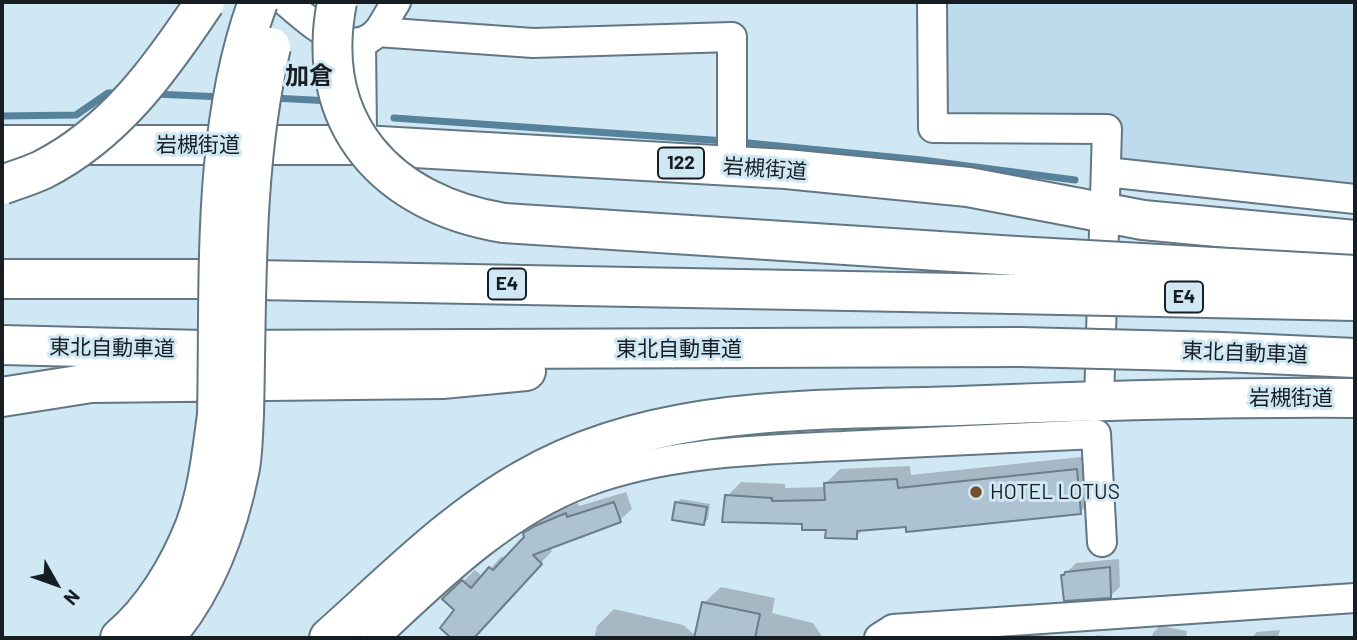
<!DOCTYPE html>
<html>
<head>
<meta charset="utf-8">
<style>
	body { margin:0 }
	#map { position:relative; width:1357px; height:640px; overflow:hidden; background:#d0e7f4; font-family:Barlow,sans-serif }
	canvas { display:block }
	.frame { position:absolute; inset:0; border:4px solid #161e23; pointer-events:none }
	.north { position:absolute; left:21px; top:549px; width:70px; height:70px; -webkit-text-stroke:5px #d0e7f4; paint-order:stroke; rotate:130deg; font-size:19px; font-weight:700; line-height:28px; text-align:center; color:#161e23 }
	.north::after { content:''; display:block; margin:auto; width:24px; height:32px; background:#161e23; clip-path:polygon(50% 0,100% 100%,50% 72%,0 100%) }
</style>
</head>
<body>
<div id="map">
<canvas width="1357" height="640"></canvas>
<div class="frame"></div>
<div class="north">N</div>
</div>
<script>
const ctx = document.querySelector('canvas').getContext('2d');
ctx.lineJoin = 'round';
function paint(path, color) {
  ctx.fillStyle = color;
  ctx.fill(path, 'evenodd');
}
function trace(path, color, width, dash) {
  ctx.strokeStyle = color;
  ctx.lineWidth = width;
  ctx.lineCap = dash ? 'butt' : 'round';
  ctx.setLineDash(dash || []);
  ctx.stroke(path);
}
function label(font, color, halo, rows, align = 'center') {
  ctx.font = font + ' Barlow,"Noto Sans JP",sans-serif';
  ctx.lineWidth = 6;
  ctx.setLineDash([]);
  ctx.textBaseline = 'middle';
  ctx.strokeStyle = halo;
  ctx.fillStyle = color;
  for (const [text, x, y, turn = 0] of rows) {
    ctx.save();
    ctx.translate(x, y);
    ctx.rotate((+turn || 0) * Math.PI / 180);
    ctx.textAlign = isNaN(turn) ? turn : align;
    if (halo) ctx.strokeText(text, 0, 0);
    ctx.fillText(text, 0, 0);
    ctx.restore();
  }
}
paint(new Path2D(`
	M942 2H1355V190L1130 163 1119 155 1118 119H956L943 110Z`), '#bddbed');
paint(new Path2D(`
	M1090 456 1094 498 1080 512 865 528 856 537 727 496 741 482 785 484V488L826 487V483L840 469 910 466 911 475Z
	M626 492 632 509 620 520 549 547 552 551 472 638H454L442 627 457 610 445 599 475 570 483 577 502 556 505 559 527 537 525 534 537 522 548 514 578 503 579 506Z
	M681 499 710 504 708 519 704 523 677 503Z
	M1119 559 1120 587 1110 596 1063 576 1076 563Z
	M721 587 775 598 772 613 813 623 823 638H594L597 626 614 609 683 625 697 637 704 603Z
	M1160 626 1187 631 1186 638H1152L1153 633Z
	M1280 630 1278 638H1251L1257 632Z
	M1007 632 1072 638H1001Z
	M1097 635 1129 638H1094Z`), '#0003');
trace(new Path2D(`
	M154 94 223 97
	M273 98 331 101
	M2 116 76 115 108 93H121
	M394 118 726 141
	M738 142 922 160 1075 180`), '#56829b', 7);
const building = new Path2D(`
	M1077 469 1081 514 906 532V527L857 531V539L825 538 826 530H802V524L722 522 725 495 772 498V501L825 500 824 483 897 479 898 488Z
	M614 502 621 522 533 555 542 564 474 638H451L440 628 454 610 442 599 462 580 471 588 489 567 493 570 524 537 523 533 535 526 566 513 567 517Z
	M675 502 707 507 704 525 672 520Z
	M1110 567 1111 598 1064 601 1061 575H1064L1065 572Z
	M702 602 760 614 755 638H694Z`);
paint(building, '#adc3d1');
trace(building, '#6a7e8b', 2);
const minor = new Path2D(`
	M286 2C309 20 351 64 379 30 385 22 390 11 396 2
	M932 2 933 128 1107 129 1099 401
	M377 32 533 43 732 37V166
	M361 43 362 135
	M1106 172 1355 199
	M374 638C437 579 504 512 586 482 667 452 757 450 842 446 927 442 1012 438 1096 434L1102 542
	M879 638 893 629 1355 598`);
const highway = new Path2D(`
	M2 145H362L786 169 968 187 1143 220 1355 240
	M504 223 1016 256
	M2 279H200L1012 294
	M2 345 203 350 1020 347
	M2 397 91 383 442 379 526 371
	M120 638C153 610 179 567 195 526 208 491 212 451 217 415
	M164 638C205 591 228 529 240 468 243 451 243 432 244 415
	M329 638C391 583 452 520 525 479 657 403 813 411 959 406 1091 401 1223 397 1355 398`);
trace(minor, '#627783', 32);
trace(highway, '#627783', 42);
trace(minor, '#fff', 28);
trace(highway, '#fff', 38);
const highwayBridge = new Path2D(`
	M337 2C313 124 387 204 504 223
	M2 185C15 180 29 176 42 170 115 133 161 68 205 2
	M1016 256 1355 275
	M1012 294 1355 301
	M1020 347 1223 352 1355 358
	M217 415C220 279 211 130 258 2
	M244 415C247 292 243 167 271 47`);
trace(highwayBridge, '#627783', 42, []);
trace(highwayBridge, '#fff', 38);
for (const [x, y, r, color] of [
	[976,492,7,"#744f2b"]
]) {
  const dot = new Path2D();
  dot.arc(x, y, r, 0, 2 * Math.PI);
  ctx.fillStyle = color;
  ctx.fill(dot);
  trace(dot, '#d0e7f4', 2.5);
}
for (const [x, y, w] of [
	[681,163,46],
	[507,284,38],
	[1184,297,38]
]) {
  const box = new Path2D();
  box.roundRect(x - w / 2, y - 15.5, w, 31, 5);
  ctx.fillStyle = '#d0e7f4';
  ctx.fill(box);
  trace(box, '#161e23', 2);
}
label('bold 19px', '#161e23', null, [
	["122",681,163],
	["E4",507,284],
	["E4",1184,297]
]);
label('21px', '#161e23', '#d0e7f4', [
	["岩槻街道",198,145],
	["岩槻街道",765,169,4],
	["東北自動車道",112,348,1],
	["東北自動車道",679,349],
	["東北自動車道",1245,353,2],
	["岩槻街道",1291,398]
]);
label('21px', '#161e23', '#d0e7f4', [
	["HOTEL LOTUS",990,492]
], 'left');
label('bold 24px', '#161e23', '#d0e7f4', [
	["加倉",309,76]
]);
</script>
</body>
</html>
